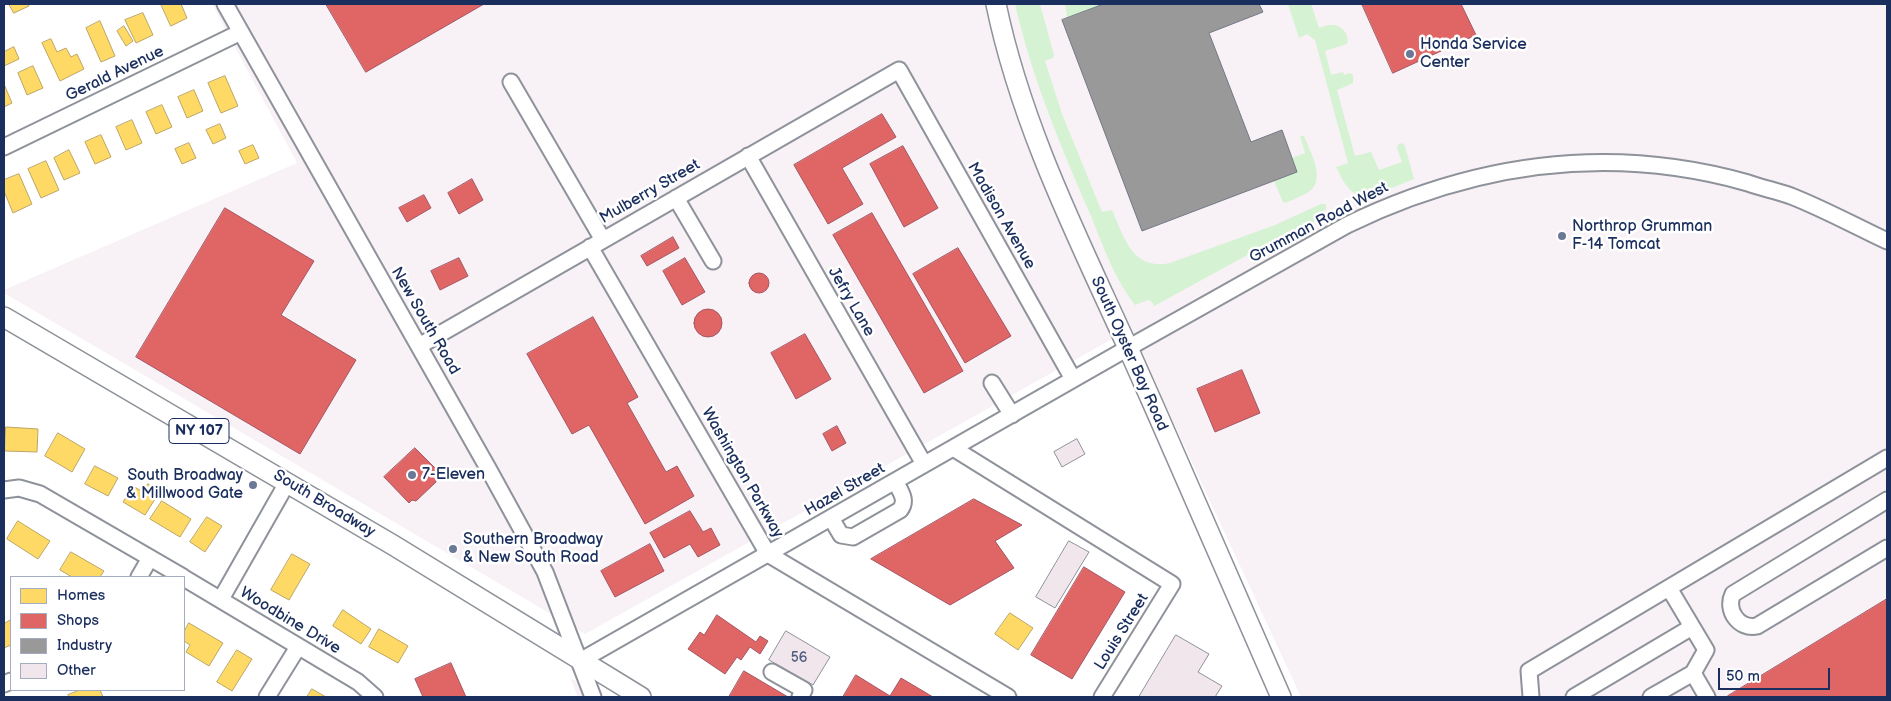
<!DOCTYPE html>
<html>
<head>
<meta charset="utf-8">
<style>
	body { margin:0 }
	#map { position:relative; width:1891px; height:701px; overflow:hidden; background:#fff; font-family:"Balsamiq Sans",sans-serif }
	canvas { display:block }
	.frame { position:absolute; inset:0; border:5px solid #1b2f5e; pointer-events:none }
	.legend { position:absolute; left:10px; top:576px; width:175px; height:115px; box-sizing:border-box; background:#fff; border:1px solid #a4acbf; margin:0; padding:6px 9px; list-style:none; font-size:15px; color:#1b2f5e }
	.legend li { display:flex; align-items:center; gap:10px; height:25px }
	.legend b { width:25px; border:1px solid #a4acbf }
	.scale { position:absolute; left:1718px; top:668px; width:112px; height:22px; box-sizing:border-box; border:2px solid #1b2f5e; border-top:0; padding-left:6px; font-size:15px; line-height:18px; white-space:nowrap; color:#1b2f5e; -webkit-text-stroke:4px #fff; paint-order:stroke }
</style>
</head>
<body>
<div id="map">
<canvas width="1891" height="701"></canvas>
<div class="frame"></div>
<ul class="legend">
<li><b style="height:14px;background:#ffd966"></b>Homes</li>
<li><b style="height:14px;background:#e06666"></b>Shops</li>
<li><b style="height:14px;background:#999"></b>Industry</li>
<li><b style="height:14px;background:#f0e6eb"></b>Other</li>
</ul>
<div class="scale">50 m</div>
</div>
<script>
const ctx = document.querySelector('canvas').getContext('2d');
ctx.lineJoin = 'round';
function paint(path, color) {
  ctx.fillStyle = color;
  ctx.fill(path, 'evenodd');
}
function trace(path, color, width, dash) {
  ctx.strokeStyle = color;
  ctx.lineWidth = width;
  ctx.lineCap = dash ? 'butt' : 'round';
  ctx.setLineDash(dash || []);
  ctx.stroke(path);
}
function label(font, color, halo, rows, align = 'center') {
  ctx.font = font + ' "Balsamiq Sans",sans-serif';
  ctx.lineWidth = 5;
  ctx.setLineDash([]);
  ctx.textBaseline = 'middle';
  ctx.strokeStyle = halo;
  ctx.fillStyle = color;
  for (const [text, x, y, turn = 0] of rows) {
    ctx.save();
    ctx.translate(x, y);
    ctx.rotate((+turn || 0) * Math.PI / 180);
    ctx.textAlign = isNaN(turn) ? turn : align;
    if (halo) ctx.strokeText(text, 0, 0);
    ctx.fillText(text, 0, 0);
    ctx.restore();
  }
}
paint(new Path2D(`
	M212 4H1887V697H1301L1130 329 585 634 4 293V290L297 163Z
	M570 678 603 697H578Z`), '#f8f1f6');
paint(new Path2D(`
	M1015 4H1040L1054 55 1053 58 1045 61 1062 114 1102 212 1112 210C1124 237 1132 271 1170 263L1275 225 1321 204H1326V209L1318 215 1319 218 1312 223 1275 240 1154 306 1152 302 1148 300 1135 305C1115 280 1103 246 1091 216 1061 147 1032 78 1015 4Z
	M1065 4H1104L1067 18Z
	M1288 4H1311L1319 28C1322 27 1327 25 1331 25 1341 24 1350 34 1347 44L1325 51 1331 75 1343 72 1344 75 1350 73 1353 75V83L1337 90 1355 156 1371 152 1379 170 1402 162 1397 148 1398 145 1402 143 1405 146 1414 179 1374 195 1366 196 1368 193 1364 191 1358 195C1346 190 1342 178 1336 167L1348 163 1315 40 1307 34 1299 38Z
	M1300 136H1304C1310 152 1328 181 1307 193 1300 197 1292 200 1285 203L1283 202 1274 181 1297 172 1292 158 1305 153Z`), '#d5f3d2');
const homes = new Path2D(`
	M9 4H28L29 6 14 13Z
	M161 4H181L187 18 171 26Z
	M143 13 153 35 136 43 125 20Z
	M100 21 115 56 101 62 86 28Z
	M124 26 133 41 126 46 117 31Z
	M51 39 57 52 66 48 71 57 77 54 84 69 60 81 42 43Z
	M14 47 19 59 4 66V52Z
	M33 66 43 88 27 95 18 73Z
	M225 76 238 106 221 113 208 83Z
	M4 84 12 103 4 107Z
	M194 90 203 111 187 118 178 97Z
	M162 105 172 127 156 134 146 112Z
	M132 120 142 143 126 150 116 127Z
	M220 124 226 138 213 144 206 130Z
	M101 135 111 157 95 164 85 142Z
	M189 143 196 158 182 164 175 149Z
	M253 145 259 158 245 164 239 151Z
	M69 150 80 173 64 180 54 158Z
	M46 161 59 190 41 198 28 169Z
	M19 174 32 204 13 213 4 191V180Z
	M6 427 38 429 37 452 5 451Z
	M58 433 85 449 72 472 45 456Z
	M95 466 118 478 108 496 85 484Z
	M148 484 160 491 145 515 123 502 133 486 143 492Z
	M162 501 191 519 180 537 150 519Z
	M207 517 222 526 205 552 190 542Z
	M18 521 50 541 38 559 7 539Z
	M71 552 104 571 100 577H72L60 570Z
	M292 554 310 564 289 600 271 590Z
	M343 610 371 629 361 644 333 626Z
	M1010 613 1033 628 1018 650 995 634Z
	M11 620V645L4 648V624Z
	M189 623 223 643 209 666 186 652 190 645 184 641V632Z
	M379 629 408 646 398 663 369 647Z
	M237 650 252 659 232 691 217 682Z
	M312 689 326 697H307Z
	M80 690H100L103 697H69L68 695Z`);
paint(homes, '#ffd966');
trace(homes, '#bba664', 1);
const shops = new Path2D(`
	M326 4H484L366 72Z
	M1362 4H1461L1476 35 1393 73Z
	M882 114 896 137 842 168 863 204 828 224 794 165Z
	M903 146 938 208 904 227 870 164Z
	M472 179 483 200 459 214 448 193Z
	M424 195 431 208 407 222 399 208Z
	M225 208 314 261 281 315 356 360 300 454 136 357Z
	M872 213 963 371 924 393 833 235Z
	M673 237 679 248 647 266 641 256Z
	M958 248 1011 336 965 363 913 274Z
	M459 258 468 276 440 290 431 271Z
	M685 258 705 292 682 305 663 271Z
	M749 283a10 10 0 1 1 20 0a10 10 0 1 1-20 0Z
	M694 323a14 14 0 1 1 28 0a14 14 0 1 1-28 0Z
	M593 317 638 397 627 403 666 472 677 466 694 496 645 524 589 425 572 434 527 354Z
	M805 334 831 379 796 399 771 353Z
	M1242 370 1260 413 1215 432 1197 389Z
	M837 426 846 443 832 451 823 434Z
	M415 448 440 473 436 477V482L416 501 412 500 409 503 384 477Z
	M974 499 1022 525 995 541 1014 568 950 605 871 559Z
	M690 511 703 532 711 528 720 545 698 557 690 544 664 558 650 533Z
	M650 544 664 571 615 597 601 571Z
	M1084 567 1125 592 1072 679 1031 655Z
	M1887 599V697H1729L1728 696Z
	M717 615 756 642 760 636 768 641 760 654 750 647 741 660 737 657 725 674 688 649 700 632 704 635Z
	M451 663 466 697H423L415 679Z
	M744 671 788 697H729Z
	M856 675 890 696 901 678 933 697H843Z`);
paint(shops, '#e06666');
trace(shops, '#a55664', 1);
const industry = new Path2D(`
	M1104 4H1259L1263 12 1209 33 1251 142 1282 130 1297 172 1142 231 1062 20Z`);
paint(industry, '#999');
trace(industry, '#737987', 1);
const building = new Path2D(`
	M1077 439 1085 454 1062 467 1054 452Z
	M1069 541 1089 552 1055 608 1036 597Z
	M786 631 830 657 813 685 769 660Z
	M1176 635 1209 654 1198 672 1222 686 1215 697H1139Z`);
paint(building, '#f0e6eb');
trace(building, '#8e929a', 1);
const minor = new Path2D(`
	M225 4 489 470 545 572 593 697
	M511 82 603 240
	M4 147 241 32
	M748 156 924 464
	M676 198 713 261
	M590 247 768 554 1008 697
	M419 346 899 70 1073 379
	M992 383 1012 415
	M953 448 1172 584 1102 697
	M4 490 19 488 40 494 183 577
	M1887 500 1733 594C1725 610 1739 630 1757 626L1887 548
	M831 518 841 535 853 537 900 510C908 500 900 491 895 481
	M139 577 150 558
	M184 578 358 682 375 697
	M1669 588 1706 650 1693 673 1707 697
	M221 599 287 483
	M580 661 1128 348 1347 225C1475 163 1610 144 1748 183 1762 188 1777 191 1791 196 1824 209 1855 226 1887 241
	M772 672 804 690 800 697
	M4 684 11 681
	M267 697 298 647
	M1531 697 1529 671 1887 458
	M1574 697 1692 627
	M1651 697 1693 673`);
const major = new Path2D(`
	M996 4C1021 125 1077 236 1128 348 1180 464 1230 581 1281 697
	M4 317 393 545 641 697`);
trace(minor, '#8e929a', 19);
trace(major, '#8e929a', 22);
trace(minor, '#fff', 15);
trace(major, '#fff', 19);
for (const [x, y, r, color] of [
	[1410,54,5,"#6b7896"],
	[1562,236,5,"#6b7896"],
	[412,475,5,"#6b7896"],
	[253,485,5,"#6b7896"],
	[453,549,5,"#6b7896"]
]) {
  const dot = new Path2D();
  dot.arc(x, y, r, 0, 2 * Math.PI);
  ctx.fillStyle = color;
  ctx.fill(dot);
  trace(dot, '#fff', 2);
}
label('14px', '#505d81', null, [
	["56",799,658]
]);
for (const [x, y, w] of [
	[199,431,60]
]) {
  const box = new Path2D();
  box.roundRect(x - w / 2, y - 12.5, w, 25, 4);
  ctx.fillStyle = '#fff';
  ctx.fill(box);
  trace(box, '#1b2f5e', 1);
}
label('bold 15px', '#1b2f5e', null, [
	["NY 107",199,431]
]);
label('16px', '#1b2f5e', '#fff', [
	["Honda Service",1420,45],
	["Center",1420,63],
	["Northrop Grumman",1572,227],
	["F-14 Tomcat",1572,245],
	["7-Eleven",422,475],
	["South Broadway",243,476,"right"],
	["& Millwood Gate",243,494,"right"],
	["Southern Broadway",463,540],
	["& New South Road",463,558]
], 'left');
label('16px', '#1b2f5e', '#fff', [
	["Gerald Avenue",115,74,-26],
	["Mulberry Street",650,192,-30],
	["Madison Avenue",1001,216,60],
	["Grumman Road West",1319,223,-28],
	["Jefry Lane",851,302,60],
	["New South Road",425,321,60],
	["South Oyster Bay Road",1129,354,66],
	["Washington Parkway",742,473,60],
	["Hazel Street",845,490,-30],
	["South Broadway",324,504,31],
	["Woodbine Drive",290,621,31],
	["Louis Street",1122,632,-58]
]);
</script>
</body>
</html>
